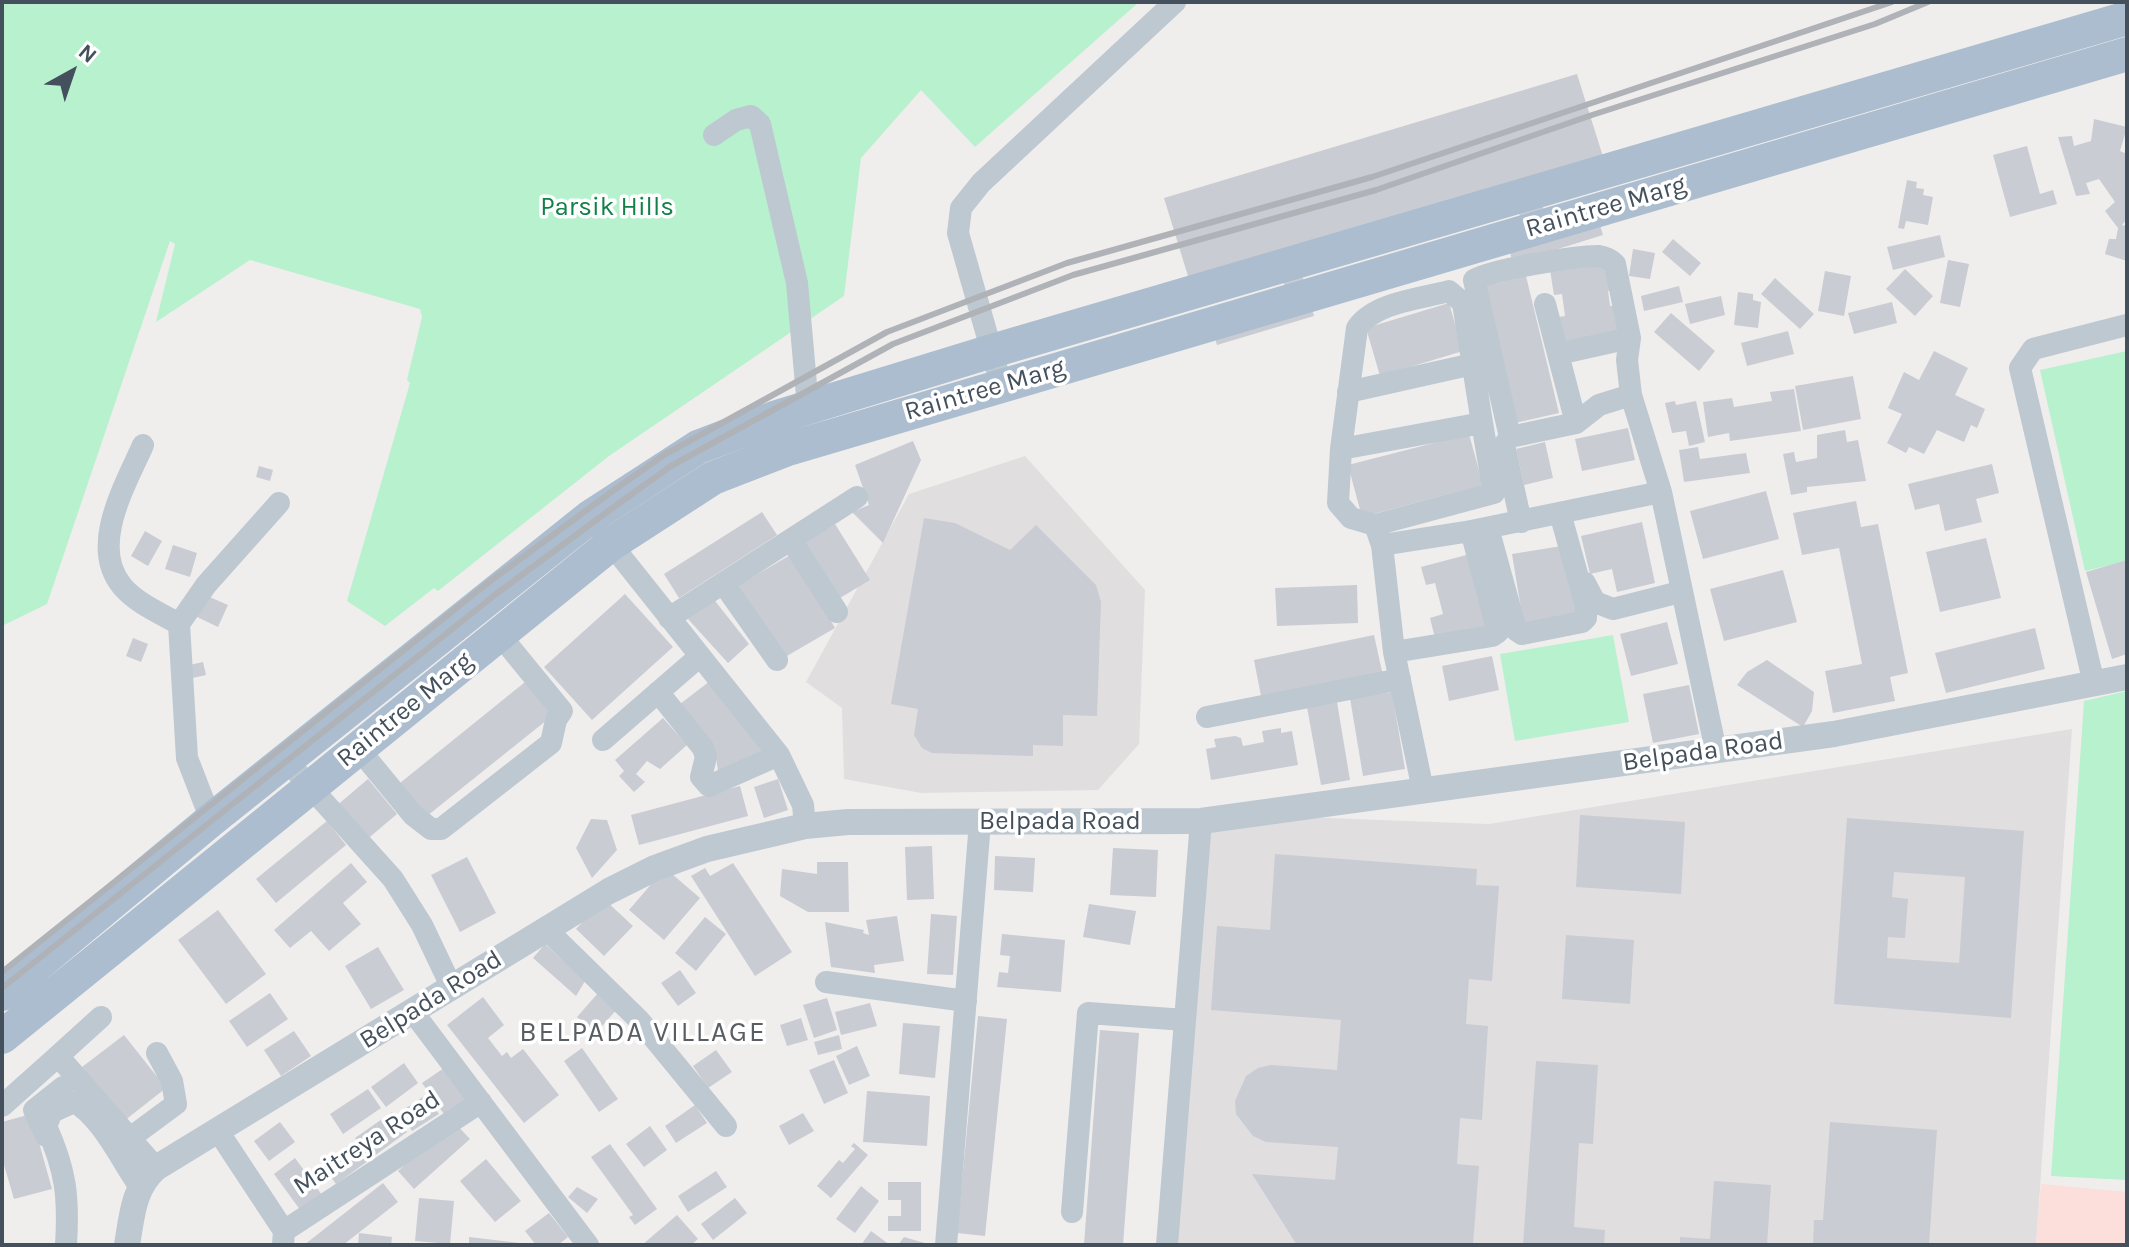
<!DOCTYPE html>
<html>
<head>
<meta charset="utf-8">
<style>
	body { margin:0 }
	#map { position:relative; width:2129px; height:1247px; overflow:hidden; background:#f0eded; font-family:Karla,sans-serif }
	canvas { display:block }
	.frame { position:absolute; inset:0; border:4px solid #44515c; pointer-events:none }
	.north { position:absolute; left:32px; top:32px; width:80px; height:80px; -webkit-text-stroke:6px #fff; paint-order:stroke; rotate:40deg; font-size:22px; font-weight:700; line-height:32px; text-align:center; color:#44515c }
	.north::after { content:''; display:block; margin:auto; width:28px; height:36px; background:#44515c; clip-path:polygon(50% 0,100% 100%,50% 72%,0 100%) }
</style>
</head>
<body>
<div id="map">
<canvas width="2129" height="1247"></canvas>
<div class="frame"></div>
<div class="north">N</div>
</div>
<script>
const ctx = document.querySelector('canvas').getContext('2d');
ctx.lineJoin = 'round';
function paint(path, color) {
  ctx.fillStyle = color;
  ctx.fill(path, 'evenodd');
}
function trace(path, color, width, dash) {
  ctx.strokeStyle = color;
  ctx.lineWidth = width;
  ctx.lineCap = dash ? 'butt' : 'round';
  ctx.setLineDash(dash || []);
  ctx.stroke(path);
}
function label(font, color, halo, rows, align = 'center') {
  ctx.font = font + ' Karla,sans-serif';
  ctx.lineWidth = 7;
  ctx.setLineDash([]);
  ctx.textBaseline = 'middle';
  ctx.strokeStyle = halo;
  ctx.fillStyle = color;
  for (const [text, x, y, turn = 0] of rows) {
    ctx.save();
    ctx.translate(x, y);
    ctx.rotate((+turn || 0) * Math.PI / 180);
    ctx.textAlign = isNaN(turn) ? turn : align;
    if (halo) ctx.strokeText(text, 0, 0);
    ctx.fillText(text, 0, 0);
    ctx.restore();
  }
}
paint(new Path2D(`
	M1025 456 1145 590 1139 744 1098 790 921 793 844 779 842 708 806 682 909 494Z
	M2072 729 2036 1245H1176L1190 813 1489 824Z`), '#e1dedf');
paint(new Path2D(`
	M2041 1184 2127 1192V1245H2036Z`), '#fcdedb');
paint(new Path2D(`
	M2 2H1139L975 147 921 90 861 158 844 296 609 456 438 591 434 588 385 626 347 601 410 383 407 380 422 317 420 309 250 260 156 322 175 244 170 241 47 604 2 626Z
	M2127 351V561L2085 571 2040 370Z
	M1613 635 1629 722 1515 741 1500 654Z
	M2127 691V1180L2051 1176 2084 701Z`), '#b8f1ce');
paint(new Path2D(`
	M1577 74 1605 163 1536 184 1547 220 1594 206 1603 235 1513 263 1506 239 1525 233 1514 196 1298 261 1314 316 1217 345 1213 332 1291 308 1277 260 1191 286 1164 198Z
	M2094 119 2127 127 2120 151 2127 154V219L2122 225 2127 226V261L2105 254 2109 239H2116L2118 228 2105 211 2115 202 2099 179 2086 183 2090 194 2076 196 2058 137 2072 136 2074 146 2091 141Z
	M2027 146 2040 194 2053 190 2057 204 2010 217 1993 155Z
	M1907 180 1917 182 1916 188 1924 189 1923 195 1933 197 1928 225 1906 221 1904 229 1898 228Z
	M1940 235 1945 257 1893 270 1887 247Z
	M1673 239 1701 263 1690 276 1662 252Z
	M1633 249 1655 253 1650 279 1629 276Z
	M1948 260 1969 264 1960 307 1940 303Z
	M1610 261 1615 290 1608 291 1610 306 1617 305 1622 337 1562 346 1558 317 1565 316 1562 294 1554 295 1550 270Z
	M1905 269 1933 296 1915 316 1886 289Z
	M1825 271 1851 276 1844 316 1818 311Z
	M1526 276 1559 413 1515 423 1482 287Z
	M1775 278 1814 314 1800 329 1761 294Z
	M1679 286 1683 302 1644 311 1641 296Z
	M1738 292 1753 294V300L1761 302 1758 328 1734 325Z
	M1721 296 1725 315 1690 324 1685 304Z
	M1892 302 1897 323 1854 334 1848 313Z
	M1449 303 1463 351 1380 376 1366 328Z
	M1671 313 1715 351 1699 371 1654 332Z
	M1788 331 1794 354 1747 366 1741 343Z
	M1934 351 1968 368 1955 395 1985 409 1977 428 1971 425 1964 442 1937 430 1924 454 1909 447 1906 453 1887 443 1902 414 1888 408 1904 372 1919 380Z
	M1853 376 1861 419 1803 430 1795 386Z
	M1794 389 1801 431 1730 441 1729 433 1708 437 1703 402 1732 398 1734 407 1772 401 1770 392Z
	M1675 401 1676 405 1696 401 1705 442 1689 446 1686 431 1672 433 1665 403Z
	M1628 428 1635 460 1582 471 1575 439Z
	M1845 430 1847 442 1858 440 1866 481 1807 487V492L1791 495 1783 454 1794 452 1796 462 1817 458V435Z
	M1469 434 1483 485 1362 517 1348 465Z
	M913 441 921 460 883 543 852 512 869 505 855 465Z
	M1545 442 1553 478 1524 485 1516 449Z
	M1698 447 1700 459 1746 453 1750 473 1684 482 1679 450Z
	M1992 464 1999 493 1976 499 1982 522 1945 531 1939 504 1915 510 1908 484Z
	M259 466 273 470 270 481 256 477Z
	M1766 491 1779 539 1703 559 1690 511Z
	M1856 501 1861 527 1878 524 1908 673 1890 677 1895 701 1833 713 1825 671 1862 664 1839 548 1802 555 1793 513Z
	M762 512 777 535 679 598 664 574Z
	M924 518 955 523 1010 550 1036 525 1096 585 1101 602 1097 716 1063 715V746L1033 745V756L932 753 922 748 914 735 918 709 891 704Z
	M1642 522 1655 583 1617 592 1612 569 1590 574 1581 536Z
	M835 524 870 580 835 601 801 545Z
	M145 531 162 541 148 566 131 556Z
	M1986 538 2001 598 1940 612 1926 552Z
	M173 545 197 553 190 577 165 569Z
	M1568 545 1580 618 1524 627 1512 554Z
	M792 554 835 628 780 660 737 586Z
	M1470 554 1490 627 1436 642 1430 618 1443 614 1435 583 1426 585 1421 567Z
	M2127 560V654L2112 659 2086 572Z
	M1783 570 1797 622 1724 641 1710 589Z
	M1357 585 1358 623 1277 626 1275 588Z
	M625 594 673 647 592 720 544 667Z
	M205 595 228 605 218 627 195 616Z
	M712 597 749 644 728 663 688 619Z
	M1667 622 1678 664 1631 676 1620 634Z
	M2035 628 2045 669 1946 693 1935 653Z
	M1374 635 1383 676 1262 701 1254 660Z
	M133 638 148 644 141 662 126 656Z
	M1492 656 1499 690 1449 701 1442 666Z
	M1767 660 1814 692 1812 711 1803 727 1737 685 1747 672Z
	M203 662 206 675 188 679 185 666Z
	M530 678 557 712 427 816 400 783Z
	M710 681 763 752 719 777 715 751 680 704Z
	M1689 685 1699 734 1653 743 1643 694Z
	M1392 692 1405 769 1363 776 1350 698Z
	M1337 702 1350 780 1321 785 1307 707Z
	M663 718 687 745 660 769 647 761 636 774 645 782 634 792 619 776 624 771 615 760Z
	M1281 728V733L1292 731 1298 765 1211 780 1206 749 1216 747 1214 739 1235 736 1241 738 1243 746 1264 742 1262 731Z
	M368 779 397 814 365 841 335 807Z
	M778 779 788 810 764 818 754 787Z
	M740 786 748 816 639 845 631 815Z
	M1580 815 1685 822 1681 894 1576 887Z
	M1847 818 2024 831 2011 1018 1834 1004ZM1894 872 1965 877 1959 963 1887 958 1888 937 1905 938 1908 899 1892 897Z
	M591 819 607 820 617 850 592 878 576 848Z
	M327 821 346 845 276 903 256 879Z
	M932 846 934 899 907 900 905 847Z
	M1113 848 1158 850 1156 897 1110 895Z
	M1275 854 1477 869 1476 885 1499 886 1492 981 1469 979 1466 1024 1488 1026 1482 1120 1460 1118 1457 1164 1479 1166 1473 1245H1297L1252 1174 1335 1180 1338 1147 1266 1142 1253 1136 1236 1114 1235 1101 1246 1076 1258 1068 1271 1065 1337 1070 1341 1020 1211 1010 1217 926 1270 930Z
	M995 856 1035 858 1033 892 994 890Z
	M467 857 496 913 460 932 431 875Z
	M817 862H848L849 912H808L780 896 782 869 817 874Z
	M351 863 367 882 343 903 361 924 329 951 311 931 290 948 274 930Z
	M733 863 792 952 755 976 691 876 705 868 710 876Z
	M665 868 700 898 664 940 629 910Z
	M604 899 633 926 604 956 576 929Z
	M1089 904 1136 911 1130 945 1083 937Z
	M218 910 266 974 226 1004 178 940Z
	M931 914 957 916 953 975 927 974Z
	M897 916 904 961 874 965 875 973 831 967 825 922 864 930 863 933 869 935 866 920Z
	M705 917 726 934 696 971 675 953Z
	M1002 934 1065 940 1061 992 997 987 999 972 1008 973 1010 956 1000 955Z
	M1566 935 1634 940 1630 1004 1562 999Z
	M545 944 585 981 576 996 533 958Z
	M378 947 404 990 371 1009 345 966Z
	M680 970 696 993 678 1006 661 983Z
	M599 992 618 1008 596 1033 577 1017Z
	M270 993 288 1019 247 1047 229 1021Z
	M483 997 504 1025 488 1038 502 1056 507 1052 511 1058 523 1049 559 1095 524 1123 447 1025Z
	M827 998 837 1030 814 1038 803 1005Z
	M870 1003 877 1026 841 1035 835 1012Z
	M978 1016 1007 1019 985 1236 957 1233Z
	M801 1018 808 1040 787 1046 780 1025Z
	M903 1023 940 1026 935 1078 899 1074Z
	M1100 1030 1139 1033 1123 1245H1084Z
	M294 1031 311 1056 281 1076 264 1050Z
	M124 1035 166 1088 124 1121 82 1067Z
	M839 1035 842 1049 818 1055 814 1042Z
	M857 1046 870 1076 849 1085 836 1056Z
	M582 1048 618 1099 599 1112 564 1061Z
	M716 1050 732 1072 708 1088 693 1066Z
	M834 1060 848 1093 824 1104 809 1070Z
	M1536 1061 1598 1065 1593 1144 1579 1143 1574 1227 1605 1230 1604 1245H1523Z
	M404 1063 418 1083 386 1107 371 1087Z
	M444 1068 468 1102 446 1117 422 1083Z
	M368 1089 381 1108 343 1134 330 1114Z
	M867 1091 930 1096 927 1146 863 1142Z
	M426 1095 439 1114 412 1131 400 1112Z
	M695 1105 707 1123 676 1143 665 1126Z
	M392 1112 407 1132 370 1159 355 1138Z
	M803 1113 814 1131 789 1145 779 1126Z
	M31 1114 52 1189 14 1199 2 1158V1122Z
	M453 1121 470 1139 414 1189 398 1171Z
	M280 1122 295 1142 269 1161 254 1141Z
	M1830 1122 1937 1130 1929 1245H1813L1814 1220H1823Z
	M650 1126 667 1150 644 1167 626 1144Z
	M353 1142 368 1161 336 1184 322 1164Z
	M854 1143 868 1155 831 1198 817 1186 839 1160 843 1163 855 1149 851 1146Z
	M610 1144 657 1209 635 1225 629 1217 633 1215 591 1157Z
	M295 1158 322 1195 301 1211 274 1174Z
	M486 1159 521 1201 495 1222 460 1181Z
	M716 1171 727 1187 688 1212 678 1196Z
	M1714 1181 1771 1185 1767 1245H1680V1237L1710 1239Z
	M888 1182H921V1231H888V1216H901V1200H888Z
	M383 1183 398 1202 343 1245H304Z
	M861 1186 879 1201 855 1233 836 1219Z
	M577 1187 598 1199 587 1213 568 1197Z
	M419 1198 454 1201 450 1244 415 1241Z
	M735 1198 747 1213 713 1240 701 1224Z
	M549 1213 568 1237 558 1245H536L525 1231Z
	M677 1215 698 1239 691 1245H642Z
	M871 1231 890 1245H861Z
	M359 1233 392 1237 391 1245H358Z
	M469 1237 520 1243V1245H469Z
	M904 1237 928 1244V1245H898Z`), '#c9ccd3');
trace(new Path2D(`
	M714 135 736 120 751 116 760 124 797 283 808 407
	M1545 304 1576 423
	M1558 354 1630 338
	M1001 384 958 233 961 208 981 183 1175 2
	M1348 392 1473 364
	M1510 437 1576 423 1599 405 1631 395
	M143 445C125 486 89 546 122 586 136 603 160 613 179 624
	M1341 449 1357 328C1375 302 1420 299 1449 291L1463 303 1482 423
	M1521 522 1504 445 1510 437 1474 280C1494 269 1575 256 1598 256 1605 257 1610 259 1615 264L1630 338 1627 360 1631 395 1661 492 1716 751
	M1375 525 1494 493 1482 423 1341 449 1338 503 1351 518 1375 525 1382 545
	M1488 528 1516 630 1522 634 1582 622 1586 618V606L1560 513
	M603 534 779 755 803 805 805 826
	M791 540 837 612
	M723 583 777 660
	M1585 583 1595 602 1613 609 1680 592
	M669 618 857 497
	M1394 652 1492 636 1498 632 1471 531
	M2094 684 2020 368 2033 349 2127 325
	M658 692 703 748 706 757 701 777 709 786 779 755
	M1207 717 1400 679
	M603 740 700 656
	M358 748 413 815 431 829H441L551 743 556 720 562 711 499 634
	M286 760 393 879 422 925 451 986
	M1423 790 1394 652 1382 545 1471 531 1661 492
	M211 820 187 758 179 624 206 585 279 503
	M547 930 639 1020 726 1126
	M826 982 966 1001
	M413 1012 588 1245
	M58 1056 101 1017
	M2 1106 58 1056 156 1168
	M218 1131 284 1231 283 1245
	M46 1136 34 1110 63 1087
	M130 1138 176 1104 172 1081 157 1053
	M1072 1212 1088 1013 1185 1020
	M284 1231 481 1102
	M66 1245C69 1196 66 1171 46 1126L52 1112 74 1102C101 1116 122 1162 140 1187
	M946 1245 980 822
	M1167 1245 1201 821`), '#bdc8d1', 22);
trace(new Path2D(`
	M127 1245C132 1216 133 1188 156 1168L609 891 655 868 707 849 805 826 848 822 1201 821 1834 734 2127 677`), '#bdc8d1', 26);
trace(new Path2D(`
	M2 994 211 820 590 517 698 447 777 417 992 351 2127 18
	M2 1037 611 544 713 478 788 449 2127 54`), '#abbdce', 34);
trace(new Path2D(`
	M2 972 489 582 614 490 664 455 887 332 1067 263 1372 177 1892 2
	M2 988 496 594 622 501 671 466 893 344 1073 275 1376 190 1592 115 1875 24 1928 2`), '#afb3b8', 6);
label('26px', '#44515c', '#fff', [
	["Raintree Marg",1606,207,-16],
	["Raintree Marg",985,390,-16],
	["Raintree Marg",405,710,-39],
	["Belpada Road",1703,752,-8],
	["Belpada Road",1060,822],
	["Belpada Road",431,1000,-32],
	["Maitreya Road",367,1143,-33]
]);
label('26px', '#118149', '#fff', [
	["Parsik Hills",607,208]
]);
ctx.letterSpacing = '2px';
label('28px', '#5a5e63', '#fff', [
	["BELPADA VILLAGE",643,1033]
]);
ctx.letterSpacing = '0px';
</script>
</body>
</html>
